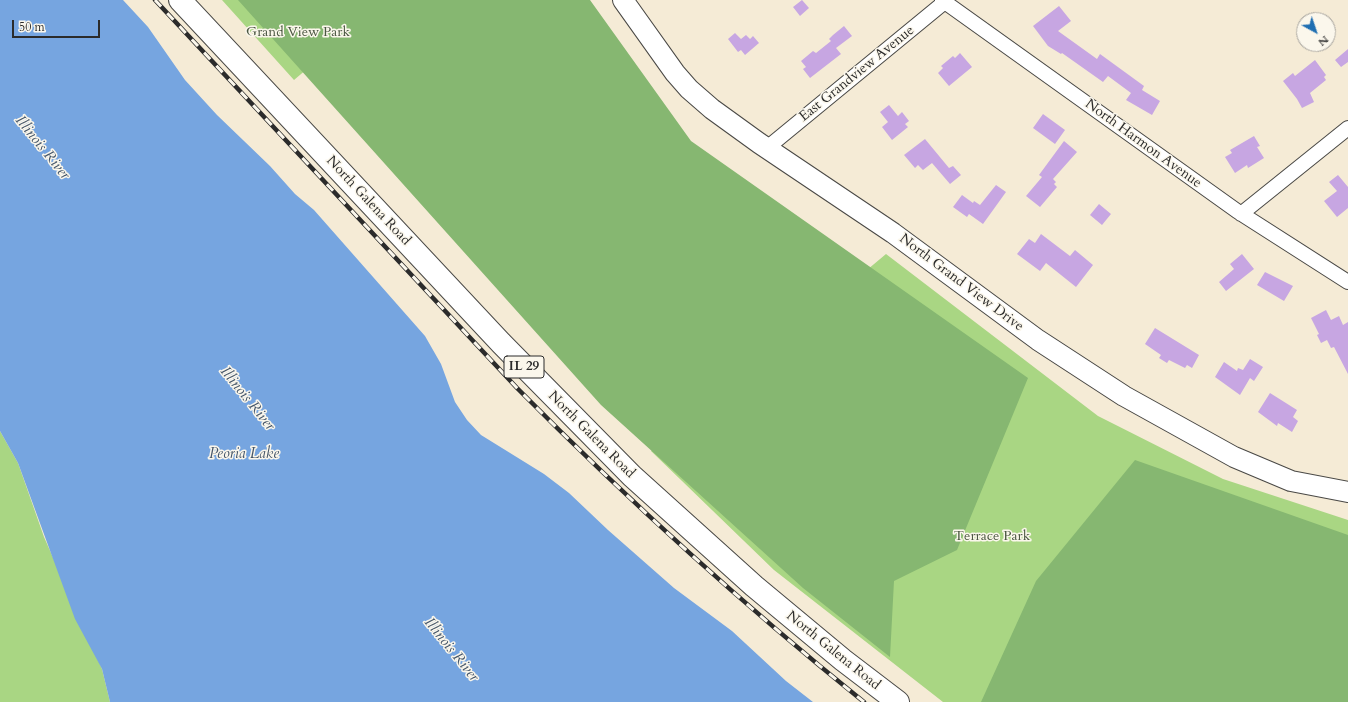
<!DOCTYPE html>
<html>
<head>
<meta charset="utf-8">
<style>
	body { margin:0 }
	#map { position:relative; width:1348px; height:702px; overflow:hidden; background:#f5ebd6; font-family:Cardo,serif }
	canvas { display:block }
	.north { position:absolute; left:1296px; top:12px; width:40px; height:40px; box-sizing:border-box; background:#fbf7ec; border:1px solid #a8a59f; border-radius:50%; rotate:140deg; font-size:11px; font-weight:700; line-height:16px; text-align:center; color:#2b2b2b }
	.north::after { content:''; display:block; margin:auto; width:14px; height:18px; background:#1f6fb2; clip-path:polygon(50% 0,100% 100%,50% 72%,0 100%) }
	.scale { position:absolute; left:12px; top:20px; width:88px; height:18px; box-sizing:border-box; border:2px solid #2b2b2b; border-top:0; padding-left:5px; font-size:12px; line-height:14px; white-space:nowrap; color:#2b2b2b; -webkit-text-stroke:3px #fbf7ec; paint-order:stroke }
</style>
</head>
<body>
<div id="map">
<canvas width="1348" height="702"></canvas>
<div class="north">N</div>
<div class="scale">50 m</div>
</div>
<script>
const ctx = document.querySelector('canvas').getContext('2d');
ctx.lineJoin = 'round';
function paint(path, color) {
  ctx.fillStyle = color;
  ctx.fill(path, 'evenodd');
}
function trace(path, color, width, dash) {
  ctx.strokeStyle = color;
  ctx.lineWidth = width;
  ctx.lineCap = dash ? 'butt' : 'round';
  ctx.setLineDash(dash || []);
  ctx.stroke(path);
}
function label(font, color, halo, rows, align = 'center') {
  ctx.font = font + ' Cardo,serif';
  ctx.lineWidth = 3;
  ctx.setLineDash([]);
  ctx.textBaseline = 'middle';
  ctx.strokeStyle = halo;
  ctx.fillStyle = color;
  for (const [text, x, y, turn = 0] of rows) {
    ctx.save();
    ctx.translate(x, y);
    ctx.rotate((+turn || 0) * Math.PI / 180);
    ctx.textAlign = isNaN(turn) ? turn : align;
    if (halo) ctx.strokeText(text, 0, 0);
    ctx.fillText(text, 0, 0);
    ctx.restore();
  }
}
paint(new Path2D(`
	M222 0H388L294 80Z
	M886 254 1098 416 1223 479 1348 520V689L1334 702H943L774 570 651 451Z
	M0 431 18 463 44 537 102 669 110 702H0Z`), '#a9d683');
paint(new Path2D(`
	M238 0H590L691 141 1028 378 957 550 894 581 890 657 803 588 601 405Z
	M1135 460 1348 535V702H981L1036 581Z`), '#86b771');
paint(new Path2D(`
	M0 0H123L148 27 185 80 217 115 270 166 295 194 314 210 425 336 441 364 455 402 467 420 481 435 544 474 569 493 608 530 674 588 732 631 786 681 813 702H110L102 669 75 619 18 463 0 431Z`), '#76a5e0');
paint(new Path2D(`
	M802 0 809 8 800 16 793 7Z
	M1059 6 1071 21 1058 31 1097 59 1100 54 1144 86 1142 90 1160 101 1152 115 1126 100 1131 93 1108 76 1103 82 1062 53 1061 54 1048 46 1033 26Z
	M844 26 852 36 836 48 841 54 810 78 803 69 806 67 801 61 813 51 816 53 831 41 829 39 833 35Z
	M735 33 741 39 746 35 750 39 753 36 759 43 745 55 741 50 738 52 728 39Z
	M1348 49V62L1341 67 1335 60Z
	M960 53 972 67 949 86 938 73 943 68 941 66 953 56 955 58Z
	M1315 60 1326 75 1324 77 1326 80 1310 93 1314 102 1302 108 1297 99 1283 81 1293 73 1295 76Z
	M889 105 898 116 902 112 909 121 905 124 908 127 892 140 882 127 888 122 880 112Z
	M1043 114 1065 130 1055 144 1033 128Z
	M1254 136 1260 146 1257 147 1264 158 1248 168 1247 165 1235 173 1225 157 1232 153 1230 150Z
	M925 139 949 168 953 166 961 175 950 184 932 163 923 170 918 165 915 168 904 155Z
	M1064 141 1077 152 1053 179 1056 182 1054 184 1057 187 1040 207 1026 196 1042 177 1039 175Z
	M1338 175 1348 187V208L1337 217 1324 201 1337 191 1329 182Z
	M996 185 1006 192 983 224 969 214 967 217 953 207 962 195 973 203 974 201 980 205Z
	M1099 204 1111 214 1102 225 1090 215Z
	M1041 234 1070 256 1075 250 1093 265 1076 287 1046 263 1040 271 1017 254 1029 239 1035 243Z
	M1242 254 1254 269 1226 291 1219 282 1234 269 1230 264Z
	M1265 272 1293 286 1284 301 1257 285Z
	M1326 310 1331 320 1339 316 1343 325 1348 322V374L1334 347 1331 348 1327 340 1321 343 1317 335 1319 334 1311 318Z
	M1155 328 1199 355 1192 368 1187 365 1185 368 1169 360 1167 363 1159 358 1161 355 1145 344Z
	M1250 359 1263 367 1254 381 1250 378 1240 395 1215 377 1224 362 1237 371 1238 368 1243 370Z
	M1270 393 1297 410 1293 417 1298 421 1292 432 1278 423 1277 426 1258 412Z`), '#c7a6e2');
const street = new Path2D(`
	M942 0 1237 211 1348 282
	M767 148 947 0
	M1241 214 1348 128`);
const secondary = new Path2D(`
	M623 0 675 73 689 89 712 109 759 143 893 233 1038 340 1124 396 1234 457 1291 481 1348 492`);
const primary = new Path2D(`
	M180 0 501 343 632 476 754 586 843 660 898 702`);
trace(street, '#494845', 16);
trace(secondary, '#494845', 22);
trace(primary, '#494845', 24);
trace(street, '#fff', 14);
trace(secondary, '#fff', 20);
trace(primary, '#fff', 22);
const rail = new Path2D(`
	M155 0 517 388C627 499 742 604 864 702`);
trace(rail, '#2b2b2b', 4.5);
trace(rail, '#fbf7ec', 3, [9]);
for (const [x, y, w] of [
	[524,367,40]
]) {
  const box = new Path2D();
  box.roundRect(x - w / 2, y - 11, w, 22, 3);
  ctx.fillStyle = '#fbf7ec';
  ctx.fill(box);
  trace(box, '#2b2b2b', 1);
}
label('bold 13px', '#2b2b2b', null, [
	["IL 29",524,367]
]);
label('14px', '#4a5641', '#fbf7ec', [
	["Grand View Park",298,33],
	["Terrace Park",992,537]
]);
label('14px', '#2b2b2b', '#fbf7ec', [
	["East Grandview Avenue",857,74,-39],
	["North Harmon Avenue",1143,144,36],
	["North Galena Road",368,201,47],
	["North Grand View Drive",961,283,37],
	["North Galena Road",591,435,45],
	["North Galena Road",833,651,39]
]);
label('italic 15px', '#45566a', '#fbf7ec', [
	["Illinois River",42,148,51],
	["Illinois River",247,399,51],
	["Peoria Lake",244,455],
	["Illinois River",451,650,51]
]);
</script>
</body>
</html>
